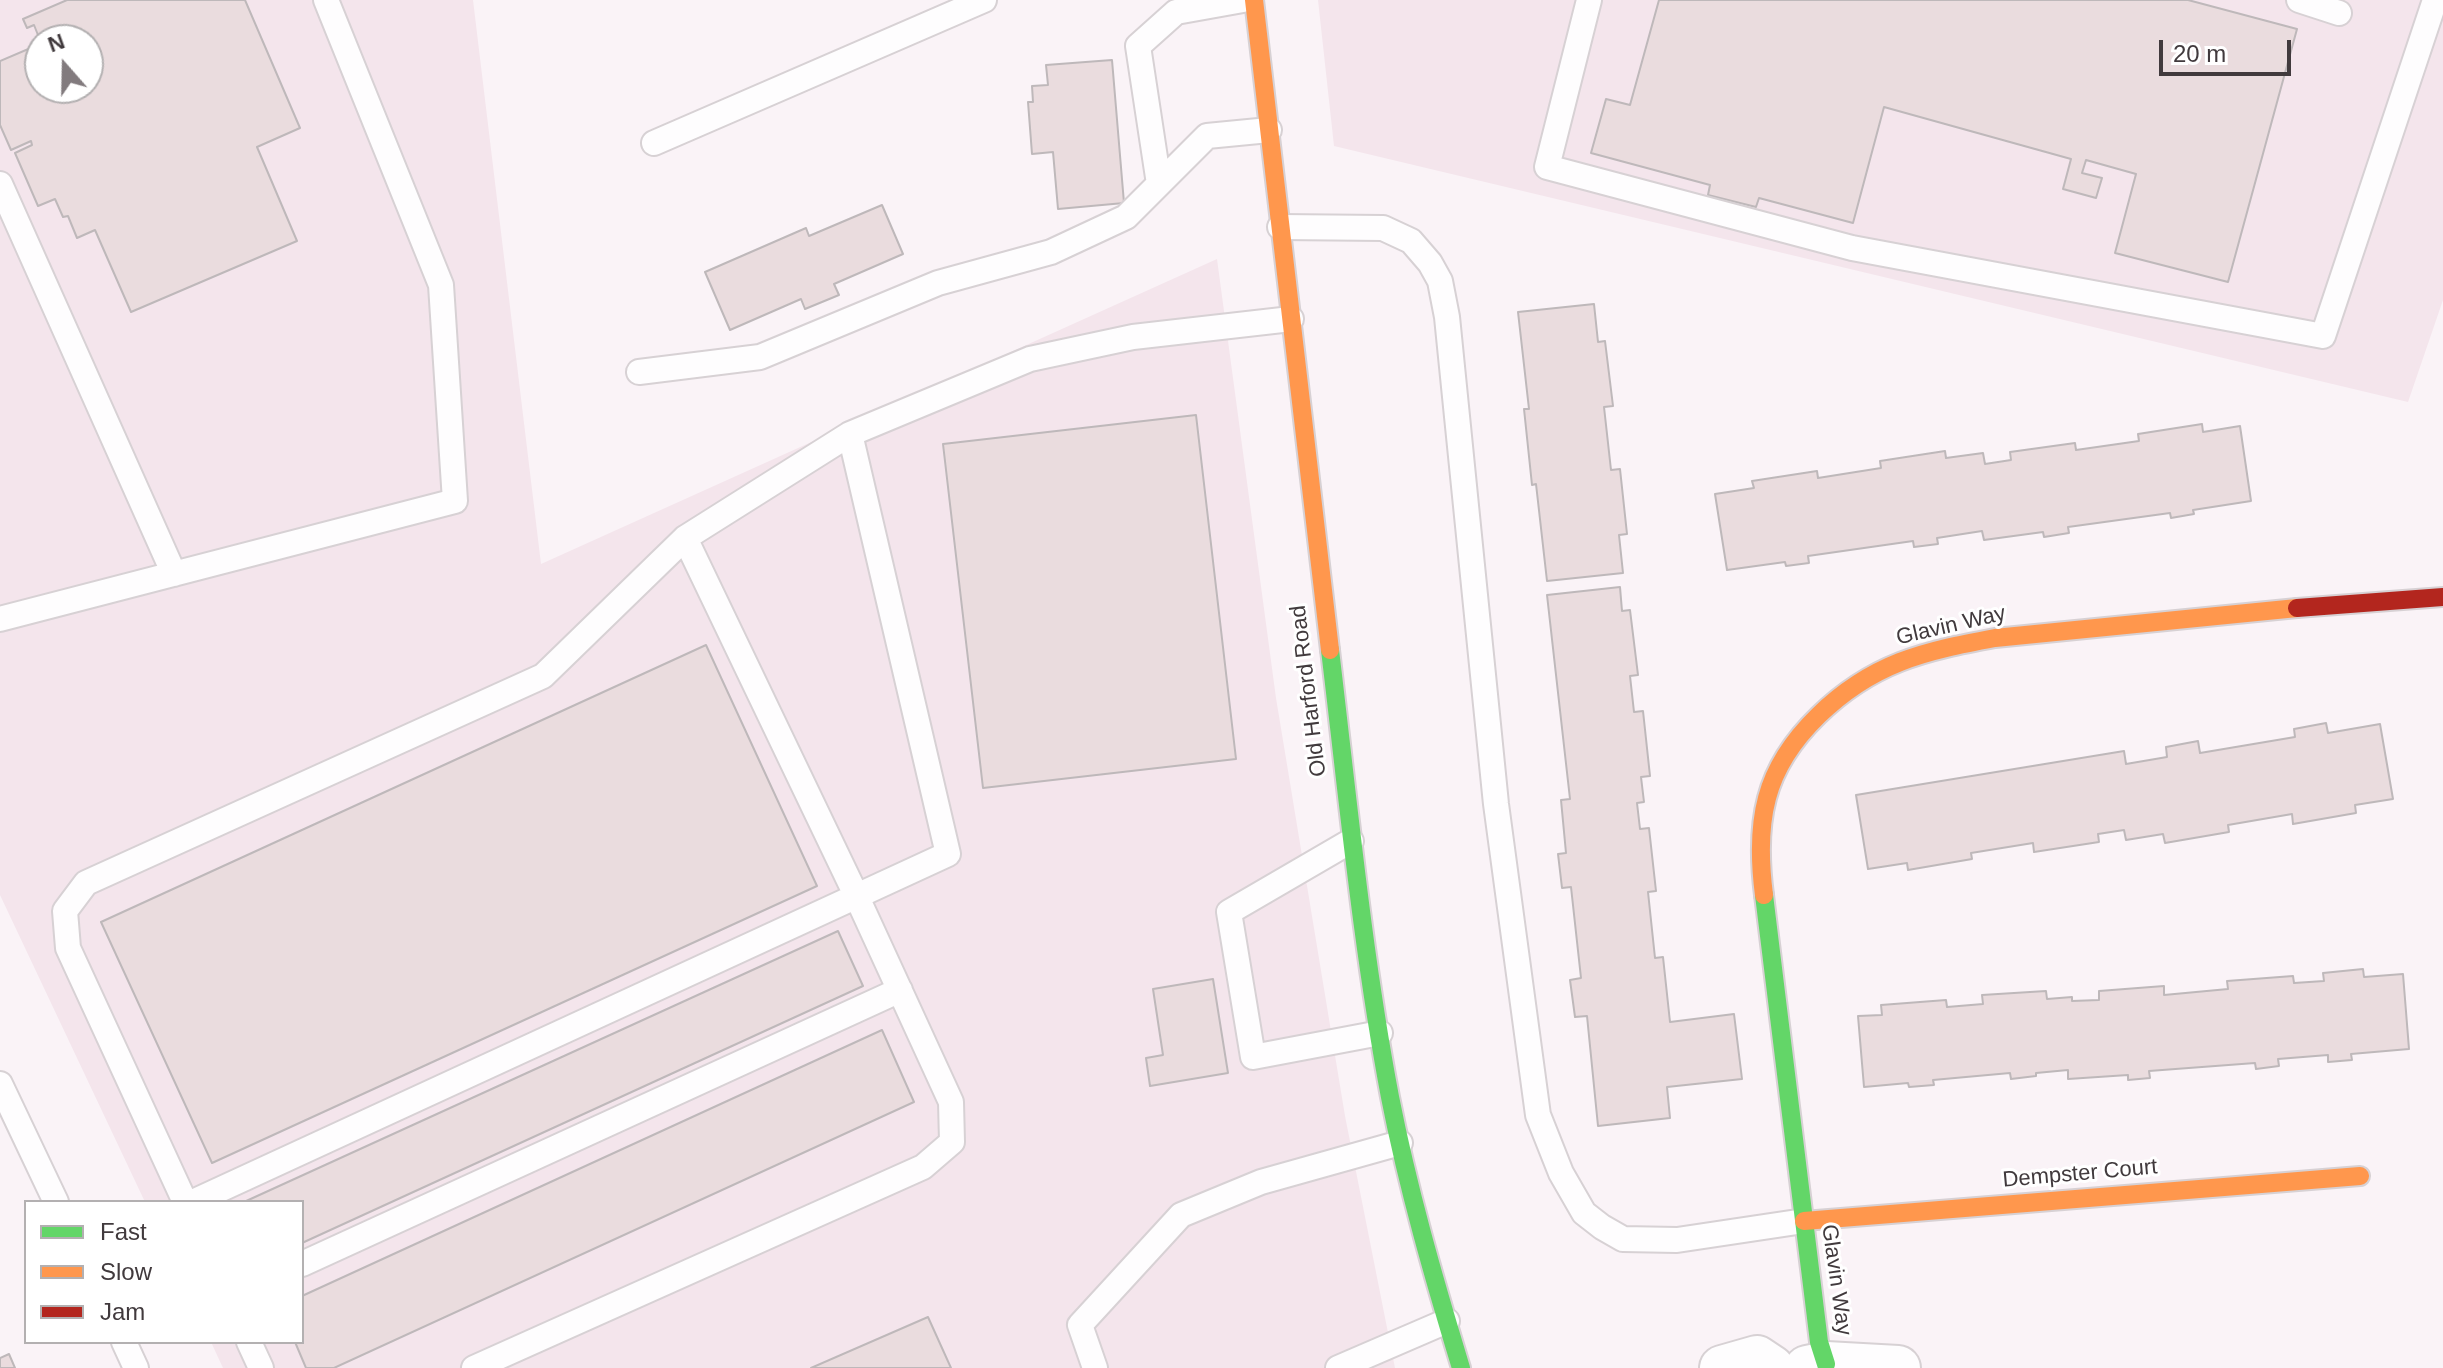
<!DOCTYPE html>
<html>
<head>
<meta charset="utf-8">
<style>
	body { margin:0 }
	#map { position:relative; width:2443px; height:1368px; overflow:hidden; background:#faf3f7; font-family:Helvetica,sans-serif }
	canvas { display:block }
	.legend { position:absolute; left:24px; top:1200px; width:280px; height:144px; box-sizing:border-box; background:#fff; border:2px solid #b3b0b1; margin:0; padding:10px 14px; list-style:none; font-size:24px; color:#413a3d }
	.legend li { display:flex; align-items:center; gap:16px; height:40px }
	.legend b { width:40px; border:2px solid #b3b0b1 }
	.north { position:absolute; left:24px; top:24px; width:80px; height:80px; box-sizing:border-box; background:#fff; border:2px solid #b3b0b1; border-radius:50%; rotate:340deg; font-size:22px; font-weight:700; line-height:32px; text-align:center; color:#413a3d }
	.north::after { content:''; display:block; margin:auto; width:28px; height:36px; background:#827b7e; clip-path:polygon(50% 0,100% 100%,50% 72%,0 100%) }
	.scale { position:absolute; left:2159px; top:40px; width:132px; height:36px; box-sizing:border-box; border:4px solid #413a3d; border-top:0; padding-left:10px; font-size:24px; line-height:28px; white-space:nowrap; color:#413a3d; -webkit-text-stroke:6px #fff; paint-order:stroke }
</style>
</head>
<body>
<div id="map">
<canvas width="2443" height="1368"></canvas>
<ul class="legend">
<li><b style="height:10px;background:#63d668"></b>Fast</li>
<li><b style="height:10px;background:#ff974d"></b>Slow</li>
<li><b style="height:10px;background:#b3261e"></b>Jam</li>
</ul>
<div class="north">N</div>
<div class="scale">20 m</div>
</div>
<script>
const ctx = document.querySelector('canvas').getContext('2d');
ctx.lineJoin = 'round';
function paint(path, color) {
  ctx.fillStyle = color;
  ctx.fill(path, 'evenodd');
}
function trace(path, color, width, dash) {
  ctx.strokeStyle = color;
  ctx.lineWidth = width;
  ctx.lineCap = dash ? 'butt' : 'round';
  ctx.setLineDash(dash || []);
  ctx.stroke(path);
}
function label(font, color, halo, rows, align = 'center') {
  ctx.font = font + ' Helvetica,sans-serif';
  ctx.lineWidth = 6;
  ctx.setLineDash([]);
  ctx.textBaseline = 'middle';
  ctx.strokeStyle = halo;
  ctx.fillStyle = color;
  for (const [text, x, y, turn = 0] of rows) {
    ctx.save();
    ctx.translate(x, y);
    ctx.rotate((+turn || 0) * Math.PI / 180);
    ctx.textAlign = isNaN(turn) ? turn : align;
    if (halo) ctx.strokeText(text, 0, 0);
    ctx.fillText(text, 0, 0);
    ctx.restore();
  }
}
paint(new Path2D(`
	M0 0H473L541 564 1217 259 1276 698 1345 1116 1395 1368H223L211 1342H302V1202H145L0 895ZM40 40H88V88H40Z
	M1318 0H2443V300L2408 402 1334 146Z`), '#f4e5ec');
const building = new Path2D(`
	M67 0H245L300 128 257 147 297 241 131 312 95 230 77 238 68 216 63 217 55 199 38 206 15 153 32 145 31 141 11 150 0 125V61L40 44V88H88V40H40L34 25 27 28 23 19Z
	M1659 0H2188L2297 29 2228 282 2115 253 2136 174 2086 160 2082 173 2102 178 2096 198 2063 189 2071 159 1884 107 1853 223 1759 198 1756 207 1708 195 1710 185 1591 153 1606 99 1630 105Z
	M1112 60 1124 203 1058 209 1053 152 1032 154 1028 102H1033L1032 86 1048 85 1046 65Z
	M882 205 903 254 834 284 839 295 805 309 801 299 730 330 705 272 806 228 809 236Z
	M1594 304 1598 342 1605 341 1613 406 1604 407 1611 470 1620 469 1627 534 1619 535 1623 573 1547 581 1536 484 1532 485 1524 409H1529L1518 312Z
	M1196 415 1236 759 983 788 943 444Z
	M2202 424 2203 432 2240 426 2251 501 2193 510 2194 514 2171 518 2170 513 2068 527 2069 533 2044 537 2043 532 1984 540 1982 531 1937 538 1938 544 1914 547 1913 541 1808 556 1809 563 1786 566 1785 562 1727 570 1715 494 1754 488 1752 481 1817 471 1818 478 1881 468 1880 461 1945 451 1946 458 1983 453 1985 464 2011 460 2010 452 2075 443 2076 450 2139 441 2138 434Z
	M1620 587 1622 611 1630 610 1638 675 1630 676 1634 712 1643 711 1650 776 1641 777 1644 802 1637 803 1640 829 1649 828 1656 891 1648 892 1655 958 1663 957 1670 1022 1734 1014 1742 1079 1667 1087 1670 1118 1598 1126 1587 1016 1575 1017 1570 980 1581 978 1571 887 1562 888 1558 854 1566 853 1561 800 1570 799 1547 595Z
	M706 645 817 886 212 1163 101 922Z
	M2326 723 2328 733 2380 724 2393 799 2355 805 2356 813 2293 824 2292 814 2228 825 2229 832 2165 843 2163 834 2126 840 2124 830 2098 834 2099 842 2034 852 2033 843 1971 853 1972 859 1908 870 1907 863 1868 869 1856 795 2124 751 2126 764 2167 757 2166 747 2198 741 2200 753 2295 737 2294 729Z
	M838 931 863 986 302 1243V1202H244Z
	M2363 969 2364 977 2403 974 2409 1049 2351 1054 2352 1060 2328 1062V1055L2278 1059 2279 1066 2256 1069 2255 1063 2149 1071 2150 1078 2128 1080V1075L2068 1079V1070L2036 1073V1076L2011 1079 2010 1073 1933 1080 1934 1085 1909 1087 1908 1083 1864 1087 1858 1016 1882 1015 1881 1005 1946 1000 1947 1007 1983 1004 1982 995 2046 991 2047 999 2072 997V1001L2099 1000V991L2164 986V995L2228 989 2227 981 2293 976 2294 983 2324 981 2323 973Z
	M1213 979 1228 1073 1150 1086 1146 1058 1163 1055 1153 989Z
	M882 1030 914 1102 334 1368H306L295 1342H302V1296Z
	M928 1317 951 1368H811Z
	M9 1354 15 1368H0V1358Z`);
paint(building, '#eadcde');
trace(building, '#beb8ba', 2);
const lane = new Path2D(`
	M1589 0 1547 167 1852 248 2323 336 2435 0
	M2299 0 2339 13
	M654 143 984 0
	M0 184 174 574
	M1159 184 1138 46 1176 12 1243 0
	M1280 227 1383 228 1411 241 1430 263 1440 281 1447 317 1496 804 1538 1115 1561 1173 1584 1213 1602 1227 1623 1239 1677 1240 1804 1221
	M639 372 760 357 938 283 1051 252 1126 217 1207 136 1269 130
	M850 434 1030 359 1133 337 1291 319
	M0 619 455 501 441 285 326 0
	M1351 841 1229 912 1253 1057 1380 1033
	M0 1084 56 1202
	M185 1202 68 948 65 911 86 883 543 676 685 538 850 434 948 854 193 1202
	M302 1264 900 990
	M124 1342 136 1368
	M249 1342 261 1368
	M474 1368 923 1167 952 1142 951 1102 856 895 685 538
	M1095 1368 1080 1325 1181 1215 1261 1182 1400 1143
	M1338 1368 1447 1321`);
const street = new Path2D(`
	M1722 1368 1757 1358 1772 1368
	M1807 1368 1826 1364 1898 1368`);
const fast = new Path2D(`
	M1330 650C1348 799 1362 949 1390 1097 1408 1189 1434 1279 1461 1368
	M1764 895 1819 1342 1826 1364`);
const slow = new Path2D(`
	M1254 0 1330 650
	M1764 895C1760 864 1759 828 1767 798 1783 737 1844 684 1900 662 1931 650 1963 644 1995 638L2297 608
	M1804 1221 2360 1176`);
const jam = new Path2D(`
	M2297 608 2443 597`);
trace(lane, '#d7d1d4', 28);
trace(street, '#d7d1d4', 48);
trace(fast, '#d7d1d4', 22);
trace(slow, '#d7d1d4', 22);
trace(jam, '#d7d1d4', 22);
trace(lane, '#fefdfe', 24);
trace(street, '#fefdfe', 44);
trace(fast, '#63d668', 18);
trace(slow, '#ff974d', 18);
trace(jam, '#b3261e', 18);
label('22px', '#413a3d', '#fff', [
	["Glavin Way",1951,626,-13],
	["Old Harford Road",1309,691,-97],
	["Dempster Court",2080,1174,-5],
	["Glavin Way",1836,1280,82]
]);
</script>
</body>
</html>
